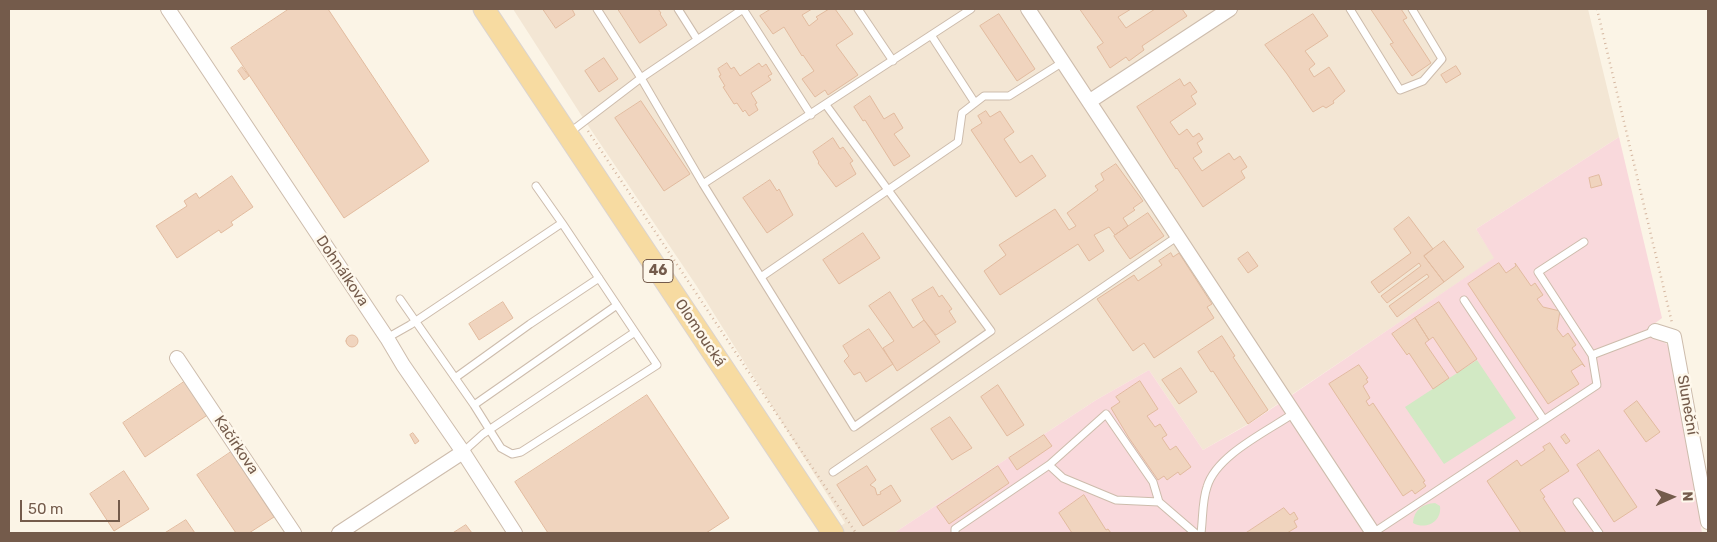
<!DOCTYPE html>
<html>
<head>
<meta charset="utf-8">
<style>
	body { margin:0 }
	#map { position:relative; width:1717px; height:542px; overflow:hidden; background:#fbf4e6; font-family:Rubik,sans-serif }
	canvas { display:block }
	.frame { position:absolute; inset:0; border:10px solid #745b4b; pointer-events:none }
	.north { position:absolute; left:1647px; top:472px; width:50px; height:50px; -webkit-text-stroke:4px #fef8ec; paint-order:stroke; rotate:88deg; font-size:14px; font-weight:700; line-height:20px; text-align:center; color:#745b4b }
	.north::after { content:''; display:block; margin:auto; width:18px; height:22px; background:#745b4b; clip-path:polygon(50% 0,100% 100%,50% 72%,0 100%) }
	.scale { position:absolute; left:20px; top:500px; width:100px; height:22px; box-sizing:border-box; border:2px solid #745b4b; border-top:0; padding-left:6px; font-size:15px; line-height:18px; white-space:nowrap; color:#745b4b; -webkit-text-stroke:4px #fef8ec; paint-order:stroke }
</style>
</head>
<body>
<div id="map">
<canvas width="1717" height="542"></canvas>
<div class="frame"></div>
<div class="north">N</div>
<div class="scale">50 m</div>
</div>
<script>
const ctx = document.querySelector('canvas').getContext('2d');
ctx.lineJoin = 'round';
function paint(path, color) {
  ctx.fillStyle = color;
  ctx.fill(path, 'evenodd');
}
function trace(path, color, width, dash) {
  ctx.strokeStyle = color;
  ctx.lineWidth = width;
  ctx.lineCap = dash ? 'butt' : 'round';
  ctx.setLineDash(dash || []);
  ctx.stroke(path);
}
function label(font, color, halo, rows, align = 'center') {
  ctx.font = font + ' Rubik,sans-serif';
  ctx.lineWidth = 5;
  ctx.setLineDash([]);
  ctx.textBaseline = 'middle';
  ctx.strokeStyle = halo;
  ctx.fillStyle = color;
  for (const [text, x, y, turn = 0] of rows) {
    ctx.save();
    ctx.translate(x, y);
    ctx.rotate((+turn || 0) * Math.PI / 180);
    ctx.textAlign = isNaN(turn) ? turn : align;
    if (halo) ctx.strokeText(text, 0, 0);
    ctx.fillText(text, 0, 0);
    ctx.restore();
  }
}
paint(new Path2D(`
	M513 9H1588L1619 137 1476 229 1495 258 1248 424 1203 450 1149 370 1096 400 894 533H830L845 523 696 285 585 121Z`), '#f3e6d4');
paint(new Path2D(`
	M1619 137 1662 318 1654 324 1656 336 1669 346 1678 381 1702 533H894L1096 400 1149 370 1203 450 1249 424 1494 258 1476 229Z`), '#f9d9dc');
paint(new Path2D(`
	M1477 360 1516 418 1444 464 1405 407Z
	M1435 503 1440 506C1442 522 1426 530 1413 523 1414 510 1422 504 1435 503Z`), '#d2e9c4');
const building = new Path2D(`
	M289 9H328L429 161 344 218 231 48Z
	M543 9H572L575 15 556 28Z
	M618 9H658L661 13 660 14 667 25 640 43Z
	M771 9H812L802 15 809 26 818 19 816 17 829 9H835L853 34 836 45 858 75 828 95 825 90 815 97 802 79 814 71 803 55 802 56 784 27 773 34 760 16Z
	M1080 9H1131L1118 17 1126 28 1155 9H1182L1187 16 1142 46 1144 50 1129 61 1126 57 1110 68 1097 47 1103 43Z
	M1371 9H1401L1407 18 1403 20 1431 63 1412 76 1390 44 1393 43Z
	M999 14 1035 69 1017 81 980 26Z
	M1313 14 1328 36 1305 51 1315 64 1309 69 1314 77 1329 67 1345 91 1333 101 1334 103 1326 108 1323 106 1313 112 1287 74 1265 45Z
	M604 58 618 79 599 92 585 71Z
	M727 63 731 69 734 67 740 76 759 63 762 67 766 64 772 74 768 76 771 80 751 93 757 103 755 104 758 110 749 116 745 110 743 112 737 103 734 104 723 87 725 86 719 76 721 75 718 69Z
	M1456 66 1461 74 1446 83 1441 75Z
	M242 67 249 76 244 80 238 71Z
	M1180 79 1184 86 1190 82 1197 92 1191 96 1196 104 1170 122 1179 135 1187 129 1193 137 1199 133 1203 139 1197 143 1202 152 1193 158 1202 171 1229 153 1234 160 1240 156 1247 167 1241 171 1245 178 1203 207 1177 168 1176 169 1137 107Z
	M870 96 884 119 894 113 903 128 894 134 910 156 894 166 865 120 863 121 854 107Z
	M641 101 690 174 664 191 615 118Z
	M986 111 990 117 1000 111 1014 132 1004 139 1020 163 1032 155 1046 176 1016 197 971 130 982 123 978 116Z
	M833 138 840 149 843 147 853 161 850 163 856 174 836 187 818 163 819 162 813 152Z
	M1116 164 1143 201 1133 208 1135 210 1123 218 1128 226 1115 235 1109 227 1094 235 1104 251 1089 261 1078 244 1000 295 984 271 1006 255 999 245 1055 209 1069 230 1076 226 1067 213 1098 190 1095 186 1104 180 1101 174Z
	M1599 175 1602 185 1591 188 1589 178Z
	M232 176 253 207 231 222 233 225 221 233 219 230 177 258 156 226 187 206 184 201 196 193 199 198Z
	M770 180 777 191 779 189 793 215 767 233 743 198Z
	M1148 213 1164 236 1130 259 1114 236Z
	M1409 217 1433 249 1424 256 1444 282 1397 317 1389 306 1429 277 1427 274 1387 303 1381 296 1421 266 1419 263 1379 293 1371 282 1411 253 1394 229Z
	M863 233 880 258 839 284 823 260Z
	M1444 241 1464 267 1444 282 1424 256Z
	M1248 252 1258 266 1248 273 1238 259Z
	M1171 253 1173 257 1179 253 1212 304 1207 307 1214 318 1154 358 1144 343 1133 351 1097 299 1134 275 1138 281 1162 265 1159 261Z
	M1499 263 1506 273 1516 266 1515 263 1531 286 1535 283 1543 295 1537 299 1543 307 1560 311 1557 329 1563 337 1568 333 1576 345 1572 348 1585 367 1582 364 1571 371 1579 384 1548 404 1468 284Z
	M933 287 939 297 942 295 952 309 949 311 956 322 936 335 924 320 912 300Z
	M890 292 913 328 924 320 940 342 897 371 883 348 894 341 869 306Z
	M503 302 513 318 479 340 469 324Z
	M1439 302 1477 359 1457 373 1433 337 1429 340 1415 318Z
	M1415 318 1429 340 1425 343 1449 378 1433 389 1409 353 1407 355 1392 334Z
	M869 329 893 364 866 382 860 372 854 375 844 361 849 356 843 346Z
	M346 341a6 6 0 1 1 12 0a6 6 0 1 1-12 0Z
	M1222 336 1235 356 1233 357 1268 410 1248 424 1213 371 1211 372 1198 352Z
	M1359 365 1368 378 1366 379 1368 382 1363 386 1370 398 1366 401 1369 406 1373 403 1425 481 1423 482 1426 486 1415 494 1412 490 1403 496 1329 384Z
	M1181 368 1197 392 1179 404 1162 380Z
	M187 380 209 414 145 457 123 423Z
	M1140 381 1158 409 1147 416 1155 427 1160 424 1167 435 1162 438 1170 450 1176 446 1191 467 1180 475 1178 472 1167 480 1164 476 1158 480 1129 438 1111 408 1120 402 1116 397Z
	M998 385 1024 425 1007 436 981 397Z
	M647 395 729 518 706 533H548L515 482Z
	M1637 401 1660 432 1646 442 1624 411Z
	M950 417 972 448 952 460 931 429Z
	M413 433 419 441 415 444 410 435Z
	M1565 434 1570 441 1566 444 1561 437Z
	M1044 435 1052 446 1017 470 1009 458Z
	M1550 443 1569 471 1540 490 1545 497 1543 498 1566 533H1521L1487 481 1517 460 1521 466 1545 450 1543 447Z
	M1599 450 1637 507 1614 522 1577 465Z
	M231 452 274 517 249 533H236L197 475Z
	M867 466 876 480 870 485 875 488 877 495 881 494 880 492 891 485 901 501 863 526 837 485Z
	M998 466 1009 483 949 524 937 507Z
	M124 471 149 509 114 531 90 494Z
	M1084 495 1106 530 1108 529 1111 533H1072L1059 513Z
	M1284 508 1290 515 1294 512 1298 519 1294 521 1297 527 1287 533H1246Z
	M186 520 195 533H165Z
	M466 525 472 533H453Z`);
paint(building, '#f0d4be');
trace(building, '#e2bb9f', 1);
const lane = new Path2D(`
	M597 9 641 78 703 184 854 427 991 331 826 105
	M678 9 697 39
	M743 9 811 115
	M858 9 893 61
	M1350 9 1400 90 1423 81 1442 59 1412 9
	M931 35 975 103
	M569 133 641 78 743 9
	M703 184 971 9
	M536 186 562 223
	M761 277 958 142 962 113 984 96H1009L1063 62
	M400 299 474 405 617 305
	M1464 300 1544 420
	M387 338 410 325 562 223 657 365 521 452 512 454 501 448 474 405
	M1592 355 1655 331
	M455 378 530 324 599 278
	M463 452 483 434 635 332
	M1049 465 1063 478 1116 500 1159 502 1195 533
	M833 472 1178 236
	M1577 502 1599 533
	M955 533V529L1049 465 1106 414 1153 482 1159 502
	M1201 533C1203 519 1202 501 1207 487 1216 455 1268 431 1294 413
	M1373 533 1597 385 1592 355 1538 272 1584 242`);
const street = new Path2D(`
	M168 9 387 338 403 365 463 452 515 533
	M1028 9 1373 533
	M1090 101 1230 9
	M1655 331 1674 337 1708 522
	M177 358 294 533
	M339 533 463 452`);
const primary = new Path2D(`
	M484 9 833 533`);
trace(lane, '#cdbcac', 9);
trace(street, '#cdbcac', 16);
trace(primary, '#dbd4d0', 23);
trace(new Path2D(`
	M1597 9 1672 323
	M588 131 856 533`), '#d5b7a1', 2.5, [1, 4]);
trace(lane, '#fff', 7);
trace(street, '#fff', 14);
trace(primary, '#f7dba1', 21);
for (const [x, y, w] of [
	[658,271,30]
]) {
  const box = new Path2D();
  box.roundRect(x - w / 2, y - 11.5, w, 23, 4);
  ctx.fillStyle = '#fef8ec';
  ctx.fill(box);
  trace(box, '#745b4b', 1);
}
label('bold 14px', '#745b4b', null, [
	["46",658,271]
]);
label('15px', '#745b4b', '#fef8ec', [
	["Dohnálkova",342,271,56],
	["Olomoucká",700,333,56],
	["Sluneční",1687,405,80],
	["Kačírkova",236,445,56]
]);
</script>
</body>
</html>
